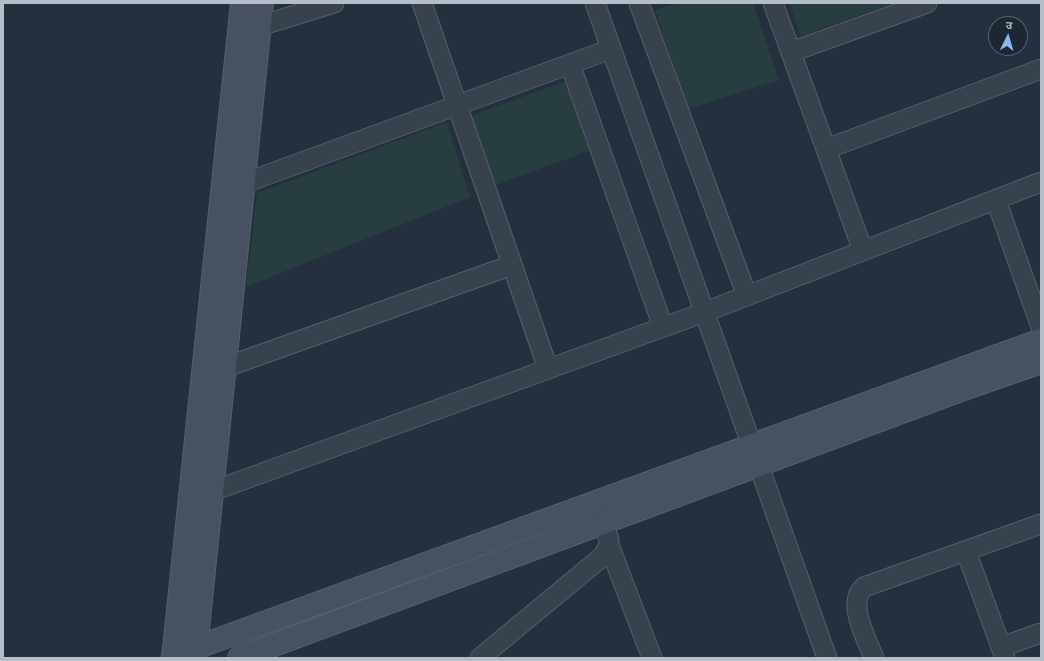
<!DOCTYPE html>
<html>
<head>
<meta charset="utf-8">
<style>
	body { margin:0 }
	#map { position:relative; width:1044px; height:661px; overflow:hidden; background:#25303e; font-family:Montserrat,"Noto Sans Devanagari",sans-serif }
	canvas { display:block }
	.frame { position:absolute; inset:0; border:4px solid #b5bdc9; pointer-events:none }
	.north { position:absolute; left:988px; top:16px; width:40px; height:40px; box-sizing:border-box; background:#1d2733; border:1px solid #5a636f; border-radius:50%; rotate:5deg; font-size:11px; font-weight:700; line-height:16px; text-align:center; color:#b5bdc9 }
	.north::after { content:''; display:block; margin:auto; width:14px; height:18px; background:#8cb7f7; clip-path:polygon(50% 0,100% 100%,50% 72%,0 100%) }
</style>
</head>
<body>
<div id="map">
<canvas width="1044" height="661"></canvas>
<div class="frame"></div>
<div class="north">उ</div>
</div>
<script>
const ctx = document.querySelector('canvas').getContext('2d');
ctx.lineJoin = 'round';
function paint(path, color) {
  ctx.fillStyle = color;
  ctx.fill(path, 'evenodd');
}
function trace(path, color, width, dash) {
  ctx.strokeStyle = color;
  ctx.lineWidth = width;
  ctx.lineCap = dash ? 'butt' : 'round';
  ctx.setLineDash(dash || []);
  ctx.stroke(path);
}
paint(new Path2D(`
	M677 3H753L779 80 688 109 655 10Z
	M789 3H894L801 36Z
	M566 81 591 150 496 185 470 116Z
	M447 122 470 197 246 287 257 193Z`), '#273d3f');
const street = new Path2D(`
	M422 3 548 369
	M595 3 827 658
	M639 3 747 296
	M773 3 863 251
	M260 26 334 3
	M791 52 927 3
	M570 64 663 327
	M826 149 1041 69
	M231 188 611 49
	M996 200 1041 327
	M212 372 512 265
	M199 496 705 312 1041 182
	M609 545 652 658
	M966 551 1005 658
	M1001 647 1041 633
	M480 658 603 556 609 545V540L599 509
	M874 658C867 640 846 602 864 587L1041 524`);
const secondary = new Path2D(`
	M173 656 1041 340
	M173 658 242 3
	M195 658 262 3
	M239 658 961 390 1041 362`);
trace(street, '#56606c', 21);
trace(secondary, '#56606c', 24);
trace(street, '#38424e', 19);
trace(secondary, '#475161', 22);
</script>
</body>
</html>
